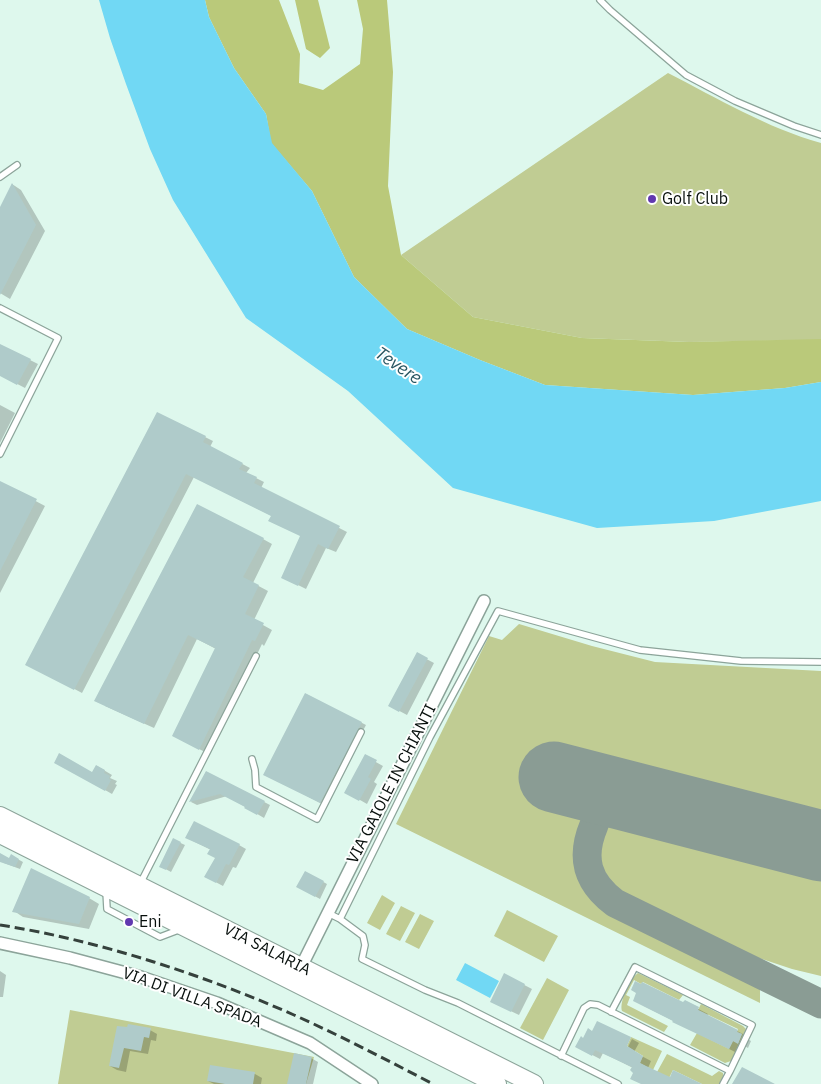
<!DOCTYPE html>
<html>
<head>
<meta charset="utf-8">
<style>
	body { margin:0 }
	canvas { display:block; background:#def8ed }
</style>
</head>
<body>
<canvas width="821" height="1084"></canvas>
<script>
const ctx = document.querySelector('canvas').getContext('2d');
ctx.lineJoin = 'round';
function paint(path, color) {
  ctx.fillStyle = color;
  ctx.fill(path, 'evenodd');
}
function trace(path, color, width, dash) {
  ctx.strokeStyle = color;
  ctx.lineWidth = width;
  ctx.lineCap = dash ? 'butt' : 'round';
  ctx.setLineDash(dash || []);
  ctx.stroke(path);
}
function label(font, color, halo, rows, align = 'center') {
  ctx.font = font + ' "IBM Plex Sans",sans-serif';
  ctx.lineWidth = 4;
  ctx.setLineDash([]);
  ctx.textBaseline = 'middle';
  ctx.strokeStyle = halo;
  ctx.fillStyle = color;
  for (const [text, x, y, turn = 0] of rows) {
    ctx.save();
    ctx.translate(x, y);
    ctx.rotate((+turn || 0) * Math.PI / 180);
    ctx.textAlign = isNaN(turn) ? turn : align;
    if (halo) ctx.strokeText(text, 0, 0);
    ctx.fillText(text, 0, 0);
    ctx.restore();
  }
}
paint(new Path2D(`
	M668 73C717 98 767 128 821 143V340L689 342 582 338 473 317 401 255Z
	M519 624 592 646 655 662 821 671V817L551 749 536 800 578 810 584 817C579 860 568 871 601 907L754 981 760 989V1003L396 824 489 636 502 640Z
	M620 820 821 870V976L792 969 738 951 626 898C617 892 608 887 603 877 596 864 599 831 612 822 615 821 617 820 620 820Z
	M382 895 395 903 380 930 367 923Z
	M401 906 415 913 400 941 386 934Z
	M507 910 558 936 544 962 494 936Z
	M420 914 434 921 419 949 405 942Z
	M638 973 683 995 679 1000 643 982 641 984 634 980 626 995 630 997 627 1005 668 1026 664 1032 622 1011C619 1002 630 978 638 973Z
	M547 978 569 990 543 1040 520 1028Z
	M701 1004 743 1026 746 1029 731 1061 725 1063 690 1045 697 1033 729 1049 733 1041 738 1043 742 1034 737 1032 738 1029 698 1010Z
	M70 1010 314 1057 306 1084H58Z
	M631 1037 662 1051 653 1070 640 1063 643 1056 627 1046Z
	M667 1054 712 1076 719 1071 723 1073V1076L719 1084H702L673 1070 669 1078 657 1072Z`), '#c0cc93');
paint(new Path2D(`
	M205 0H279L300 54 299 83 323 90 360 64 363 29 357 0H387L393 72 388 186 401 255 473 317 582 338 689 342 821 339V382L785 388 693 395 545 385 480 360 407 329 354 277 312 191 271 143 266 114 234 68 209 17Z
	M295 0H318L330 48 320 58 306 49Z`), '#bac97a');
paint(new Path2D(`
	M99 0H205L209 17 234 68 266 114 272 143 312 191 354 277 407 329 480 360 545 385 693 395 785 388 821 382V501L714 521 597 528 453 488 348 391 246 318 173 200 150 149 126 84 110 38Z
	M465 963 499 981 490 998 456 980Z`), '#71d8f4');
paint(new Path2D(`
	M12 184 21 190 45 231 10 299 0 293V210Z
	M0 345 38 364 25 388 0 375Z
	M0 405 15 413 0 443Z
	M205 437 213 441 210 447 250 468 246 473 264 482 261 488 347 532 336 552 326 548 306 589 290 581 301 536 272 516 194 477 82 693 35 668Z
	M0 482 45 506 0 593Z
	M263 539 272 544 253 583 268 591 254 620 272 630 264 646 262 644 209 754 183 741 216 649 197 639 154 728 105 706Z
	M417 654 434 663 407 715 390 706Z
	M306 694 366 725 324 805 265 774Z
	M365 756 383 766 374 782 377 784 367 804 346 792Z
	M56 762 93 773 97 766 112 775 110 778 117 781 115 784 117 785 112 794Z
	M206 772 270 805 264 818 227 796 197 805 191 802Z
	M174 840 185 845 171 872 160 866Z
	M193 841 239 845 246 849 236 868 233 867 223 886 206 877 216 858 211 850Z
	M12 856 23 862 20 869 4 863Z
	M305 872 327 884 320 899 298 887Z
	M89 898 99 904 89 929 23 917 14 911Z
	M0 971 6 975 3 997H0Z
	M505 975 532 989 519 1015 498 1005Z
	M685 1002 708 1014 707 1016 747 1036 746 1038 751 1041 748 1048 743 1045 739 1054 644 1006 684 1004Z
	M118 1027 150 1030 157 1034 156 1041 151 1040 148 1054 130 1051 126 1072 117 1070 110 1066Z
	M632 1039 639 1043 634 1052 651 1061 648 1068 670 1079 699 1084H642L633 1068 603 1053 600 1059 577 1047 625 1053Z
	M311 1058 318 1062 313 1084H288Z
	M211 1067 255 1074 262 1078 261 1084H214L208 1081Z`), '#0003');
trace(new Path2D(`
	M630 797C624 798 616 798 611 801 602 805 597 816 594 825 580 858 587 882 615 903L821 1004`), '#8a9c94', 29);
trace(new Path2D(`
	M554 777 821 846`), '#8a9c94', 71);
paint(new Path2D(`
	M12 183 36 225 0 295V207Z
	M0 344 31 359 17 385 0 376Z
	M157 412 206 436 203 442 243 463 239 469 257 477 254 483 340 526 328 549 318 544 298 586 281 578 300 536 268 521 271 516 186 474 74 690 25 665Z
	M0 481 37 499 0 571Z
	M197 504 264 538 243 577 259 585 245 614 264 623 255 641 252 640 199 750 172 736 215 648 188 635 144 724 94 701Z
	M417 652 428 658 399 712 388 706Z
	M305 693 362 722 320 803 263 775Z
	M59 753 92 772 96 765 105 770 104 773 110 776 109 779 111 780 105 791 54 763Z
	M365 754 377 760 368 777 371 779 359 801 344 793Z
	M206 771 265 801 257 815 244 808 245 807 220 794 189 802Z
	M194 821 240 844 229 865 226 864 216 883 204 877 215 858 207 854 210 849 185 838Z
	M173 838 181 842 166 870 159 867Z
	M0 853 9 858 11 854 19 859 15 867 0 862Z
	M31 868 90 897 79 924 12 912Z
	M305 871 324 881 315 897 296 887Z
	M504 973 525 984 511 1012 490 1002Z
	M635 981 641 984 642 982 683 1002 685 1000 699 1007 698 1010 738 1030 737 1032 742 1034 738 1044 733 1041 729 1049 672 1022 673 1021 633 1001 636 993 631 990Z
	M597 1021 631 1037 627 1046 643 1056 640 1063 646 1066 670 1077 673 1070 702 1084H641L630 1079 633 1073 630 1070 632 1067 595 1050 592 1056 575 1047 581 1036 583 1038 588 1028 592 1031Z
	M128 1024 151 1028 149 1038 144 1037 141 1051 124 1048 119 1068 109 1066 117 1026 127 1027Z
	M294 1053 312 1057 306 1084H287Z
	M210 1065 255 1072 253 1084H225L207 1081Z
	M742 1067 775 1084H732Z`), '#afcbca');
const lane = new Path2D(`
	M600 0 610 10 686 75 735 101 794 126 821 135
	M0 177 17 165
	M0 308 58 338 0 454
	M252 759 255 770 256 787 317 819 361 732
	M140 884 256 656
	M106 891 107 909 160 937 181 929
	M328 913 340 919 363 936 365 945 362 959 425 990 458 1003 618 1084
	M340 919 430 737 498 611 640 650 741 661 821 662
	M611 1012 635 967 752 1025 730 1071
	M561 1056 584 1008 590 1004 598 1005 730 1071 723 1084`);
const street = new Path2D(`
	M0 943 70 958 141 977 217 1003 310 1043 372 1084
	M301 967 484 601`);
const primary = new Path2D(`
	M0 816 534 1084
	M0 834 497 1084`);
trace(lane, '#8ca49a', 8);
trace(street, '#8ca49a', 14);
trace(primary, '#8ca49a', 20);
trace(lane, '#fff', 5.5);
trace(street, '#fff', 11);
trace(primary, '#fff', 18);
trace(new Path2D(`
	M0 925C97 940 204 975 294 1015 341 1036 387 1060 433 1084`), '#35413c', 3, [10, 5]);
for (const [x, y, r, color] of [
	[652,199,5,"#6138b0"],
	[129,922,5,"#6138b0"]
]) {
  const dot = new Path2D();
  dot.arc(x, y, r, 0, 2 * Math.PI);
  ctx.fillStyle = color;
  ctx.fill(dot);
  trace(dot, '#fff', 2);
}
label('16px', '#070f0c', '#fff', [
	["Golf Club",662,199],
	["Eni",139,922]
], 'left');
label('16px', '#070f0c', '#fff', [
	["VIA GAIOLE IN CHIANTI",392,784,-63],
	["VIA SALARIA",267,950,27],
	["VIA DI VILLA SPADA",192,998,20]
]);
label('italic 18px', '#2b5864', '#fff', [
	["Tevere",398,366,34]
]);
</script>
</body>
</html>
